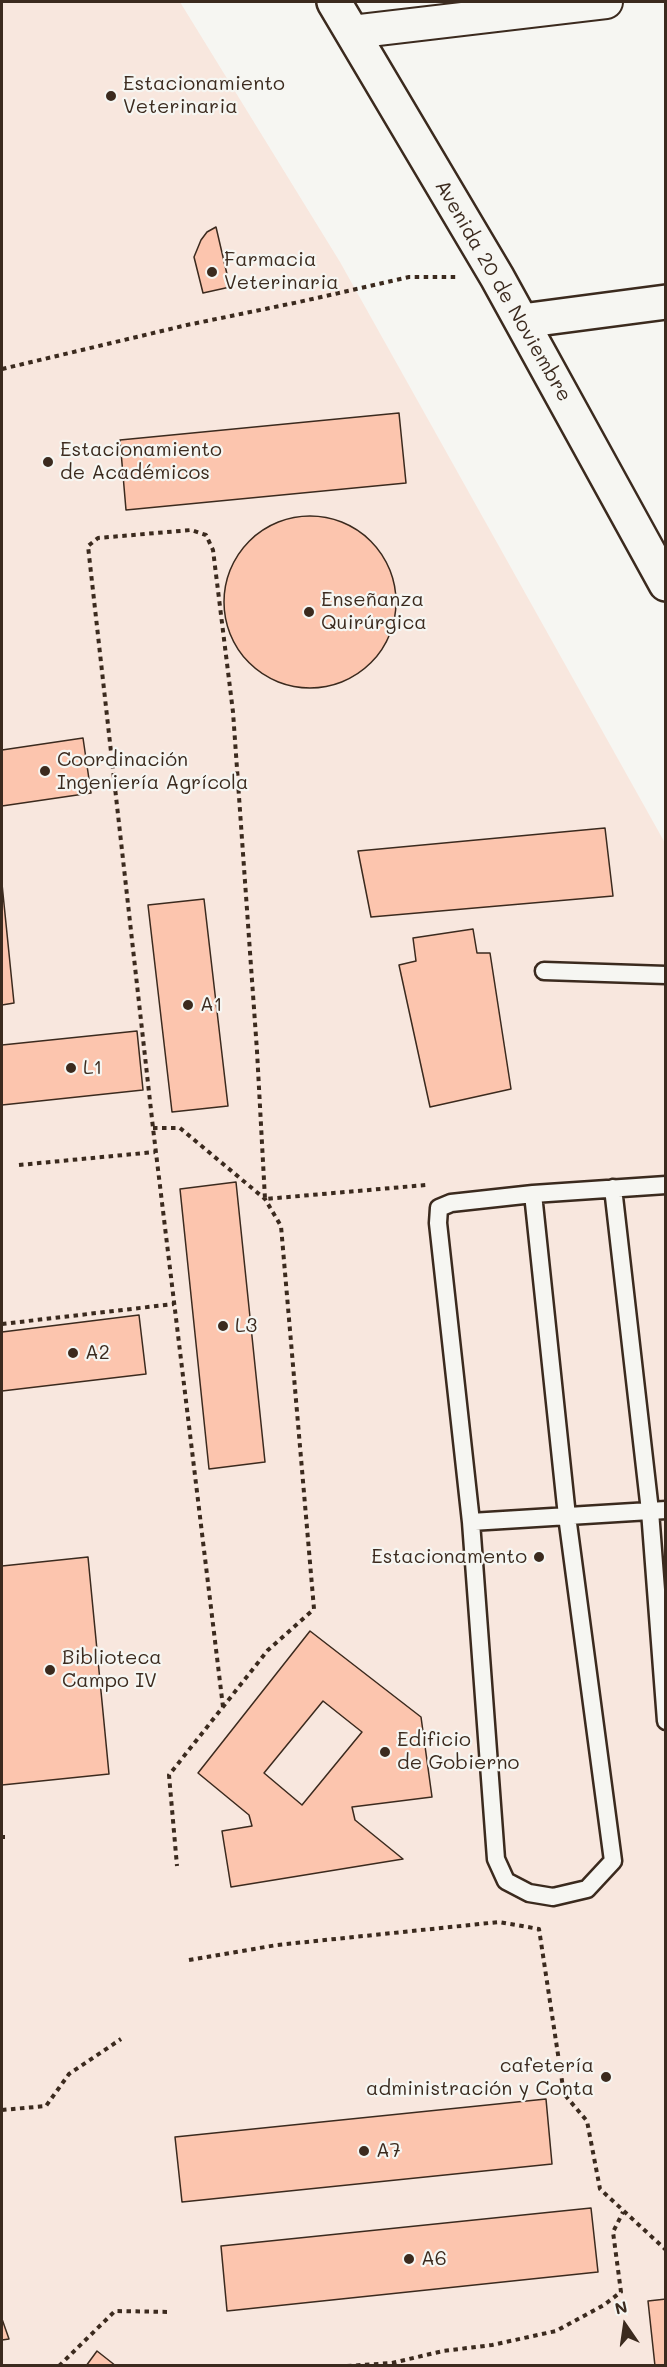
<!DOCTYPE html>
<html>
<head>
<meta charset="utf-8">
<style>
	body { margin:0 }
	#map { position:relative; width:667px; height:2367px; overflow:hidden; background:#f6f6f2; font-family:Mali,sans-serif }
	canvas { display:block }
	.frame { position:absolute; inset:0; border:3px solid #3b2a1e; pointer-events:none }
	.north { position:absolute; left:595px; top:2295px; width:60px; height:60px; -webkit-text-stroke:4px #f6f6f2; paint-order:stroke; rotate:347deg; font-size:16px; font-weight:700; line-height:24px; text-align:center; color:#3b2a1e }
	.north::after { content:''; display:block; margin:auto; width:21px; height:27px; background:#3b2a1e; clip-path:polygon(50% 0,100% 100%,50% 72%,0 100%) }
</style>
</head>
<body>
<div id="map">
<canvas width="667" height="2367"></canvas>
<div class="frame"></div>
<div class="north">N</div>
</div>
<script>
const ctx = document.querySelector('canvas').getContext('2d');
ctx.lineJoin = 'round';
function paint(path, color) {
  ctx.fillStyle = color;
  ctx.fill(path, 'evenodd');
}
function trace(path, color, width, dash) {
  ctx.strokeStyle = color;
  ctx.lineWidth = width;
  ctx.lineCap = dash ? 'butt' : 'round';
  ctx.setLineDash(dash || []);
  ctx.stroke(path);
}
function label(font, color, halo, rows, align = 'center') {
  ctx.font = font + ' Mali,sans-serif';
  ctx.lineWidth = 4.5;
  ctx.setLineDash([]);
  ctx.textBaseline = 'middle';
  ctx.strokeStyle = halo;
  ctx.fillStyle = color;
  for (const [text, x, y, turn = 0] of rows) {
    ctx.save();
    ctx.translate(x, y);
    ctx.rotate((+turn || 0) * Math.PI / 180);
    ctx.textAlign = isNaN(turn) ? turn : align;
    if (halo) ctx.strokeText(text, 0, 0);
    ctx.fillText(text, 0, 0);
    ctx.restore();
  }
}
paint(new Path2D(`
	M2 2H180L340 262 665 843V2365L2 2366Z`), '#f8e7de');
const building = new Path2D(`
	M216 227 230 287 203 293 194 257 201 240 207 232Z
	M399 413 406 483 126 510 120 440Z
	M224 602a86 86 0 1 1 172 0a86 86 0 1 1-172 0Z
	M83 738 91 793 2 806V750Z
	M605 828 613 896 371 917 358 851Z
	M2 884 14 1003 2 1005Z
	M204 899 228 1106 172 1112 148 905Z
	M473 929 477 953H490L511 1089 430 1107 399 965 416 961 413 938Z
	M137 1031 143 1090 2 1105V1045Z
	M236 1182 265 1462 209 1469 180 1189Z
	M139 1315 146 1374 2 1391V1332Z
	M88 1557 109 1774 2 1785V1566Z
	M310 1631 421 1717 432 1797 352 1807 355 1820 403 1859 231 1887 222 1831 252 1826 249 1815 198 1773ZM323 1701 362 1732 302 1805 264 1773Z
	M546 2099 552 2164 182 2202 175 2137Z
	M591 2208 598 2272 227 2311 221 2246Z
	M666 2299V2366H655L648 2301Z
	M2 2319 9 2339 2 2340Z
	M97 2351 116 2366H86Z`);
paint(building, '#fcc5ae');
trace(building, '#3b2a1e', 1.5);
const service = new Path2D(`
	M544 971 666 975
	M613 1188 650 1511 666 1721
	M533 1194 666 1185
	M471 1522 438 1223 439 1208 451 1203 533 1194 567 1516 613 1861 587 1889 553 1897 529 1893 506 1881 496 1859 471 1522 666 1510`);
const minor = new Path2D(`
	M352 32 606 2`);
const tertiary = new Path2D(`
	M522 321 666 302`);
const secondary = new Path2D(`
	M334 2 497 277 666 584`);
trace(service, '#3b2a1e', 21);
trace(minor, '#3b2a1e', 36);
trace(tertiary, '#3b2a1e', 38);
trace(secondary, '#3b2a1e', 38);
trace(new Path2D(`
	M2 369 187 325 299 302 409 277H458
	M153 1128H180L265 1199 281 1226 314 1609 268 1650 169 1775 177 1866
	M19 1165 155 1152
	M2 1324 174 1304
	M223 1707 153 1128 88 546 98 538 191 530 206 535 213 550 233 712 257 1051 265 1199 426 1185
	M2 1837H5
	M189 1960 277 1945 499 1922 539 1929 564 2094 587 2121 600 2189 666 2250
	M2 2110 46 2106 69 2074 121 2039
	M59 2366 115 2311 171 2312
	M347 2366 392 2363 443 2351 492 2345 556 2331 604 2305 621 2292 613 2232 623 2212`), '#3b2a1e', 4, [4.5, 4.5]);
trace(service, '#f6f6f2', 16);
trace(minor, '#f6f6f2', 32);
trace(tertiary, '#f6f6f2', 33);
trace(secondary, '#f6f6f2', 33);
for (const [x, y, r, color] of [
	[111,96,6,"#3b2a1e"],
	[212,272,6,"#3b2a1e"],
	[48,462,6,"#3b2a1e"],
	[309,612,6,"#3b2a1e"],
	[45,771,6,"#3b2a1e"],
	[188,1005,6,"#3b2a1e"],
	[71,1068,6,"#3b2a1e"],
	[223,1326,6,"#3b2a1e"],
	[73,1353,6,"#3b2a1e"],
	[539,1557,6,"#3b2a1e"],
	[50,1670,6,"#3b2a1e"],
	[385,1752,6,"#3b2a1e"],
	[606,2077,6,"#3b2a1e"],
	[364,2151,6,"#3b2a1e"],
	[409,2259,6,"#3b2a1e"]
]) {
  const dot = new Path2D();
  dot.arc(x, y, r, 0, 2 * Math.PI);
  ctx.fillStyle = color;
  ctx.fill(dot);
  trace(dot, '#f6f6f2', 2);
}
label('20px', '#3b2a1e', '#f6f6f2', [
	["Estacionamiento",123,84],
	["Veterinaria",123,107],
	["Farmacia",224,260],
	["Veterinaria",224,283],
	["Estacionamiento",60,450],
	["de Académicos",60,473],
	["Enseñanza",321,600],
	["Quirúrgica",321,623],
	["Coordinación",57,760],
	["Ingeniería Agrícola",57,783],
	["A1",200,1005],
	["L1",83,1068],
	["L3",235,1326],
	["A2",85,1353],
	["Estacionamento",527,1557,"right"],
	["Biblioteca",62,1658],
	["Campo IV",62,1681],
	["Edificio",397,1740],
	["de Gobierno",397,1763],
	["cafetería",594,2066,"right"],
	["administración y Conta",594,2089,"right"],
	["A7",376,2151],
	["A6",421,2259]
], 'left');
label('20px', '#3b2a1e', '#f6f6f2', [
	["Avenida 20 de Noviembre",503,291,60]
]);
</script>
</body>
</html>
